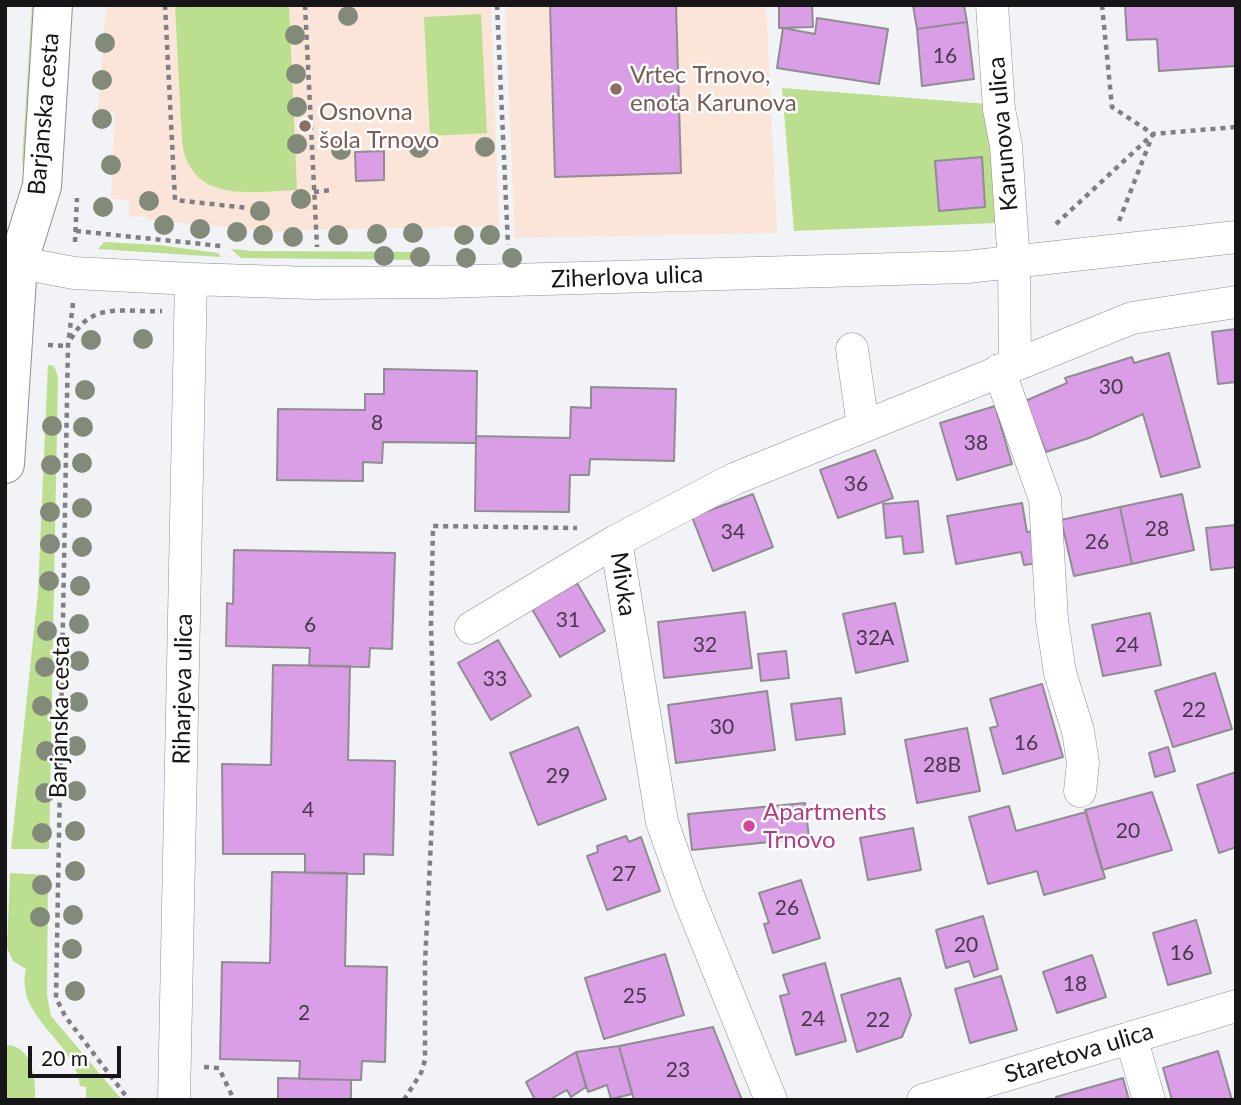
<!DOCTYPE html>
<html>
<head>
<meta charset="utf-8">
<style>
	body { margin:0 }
	#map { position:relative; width:1241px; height:1105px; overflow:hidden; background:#f1f3f7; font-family:Lato,sans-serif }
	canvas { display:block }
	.frame { position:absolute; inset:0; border:7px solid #161618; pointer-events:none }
	.scale { position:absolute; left:28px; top:1046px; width:93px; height:32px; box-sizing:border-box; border:4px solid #161618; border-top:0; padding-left:9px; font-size:21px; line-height:24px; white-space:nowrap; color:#161618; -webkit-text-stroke:5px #fff; paint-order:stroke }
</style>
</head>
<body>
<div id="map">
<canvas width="1241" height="1105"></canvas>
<div class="frame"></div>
<div class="scale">20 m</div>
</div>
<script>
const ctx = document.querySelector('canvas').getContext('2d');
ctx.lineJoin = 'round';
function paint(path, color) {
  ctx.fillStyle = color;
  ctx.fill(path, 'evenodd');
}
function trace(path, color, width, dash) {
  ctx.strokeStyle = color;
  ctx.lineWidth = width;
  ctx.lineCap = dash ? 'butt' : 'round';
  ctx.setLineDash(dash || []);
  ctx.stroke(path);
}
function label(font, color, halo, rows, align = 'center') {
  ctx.font = font + ' Lato,sans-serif';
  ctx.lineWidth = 5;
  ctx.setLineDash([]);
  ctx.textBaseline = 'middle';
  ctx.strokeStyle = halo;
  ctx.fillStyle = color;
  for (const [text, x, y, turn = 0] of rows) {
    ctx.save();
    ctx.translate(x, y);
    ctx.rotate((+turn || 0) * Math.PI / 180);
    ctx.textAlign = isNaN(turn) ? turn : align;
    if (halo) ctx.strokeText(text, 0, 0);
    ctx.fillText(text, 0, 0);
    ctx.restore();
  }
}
paint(new Path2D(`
	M106 5H491L499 226 302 230 301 233 147 220 146 217 129 216V200L111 199 115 113 98 111Z
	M505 5H766L777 233 515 238Z`), '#fbe4d8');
paint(new Path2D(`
	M32 5H37L27 164 22 163Z
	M175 5H289L297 190C252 192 189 204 182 141Z
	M481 14 487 133 430 136 424 17Z
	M782 88 988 104 997 223 794 231Z
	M104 242 158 245 218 253 221 257 98 249Z
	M231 249 253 251 428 252 429 260 241 258Z
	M48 365 54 366 58 377 49 849H11L38 592Z
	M10 873 48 875 47 995 51 1016 122 1100H86V1087L80 1086C76 1041 14 1018 26 969L13 961 7 948Z
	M9 1045C33 1048 36 1081 35 1100H5V1047Z`), '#bbdf8e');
const building = new Path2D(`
	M550 5H676L681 173 555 177Z
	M779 5H812L813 27 779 28Z
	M913 5H964L967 22 917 29Z
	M1125 5H1236V66L1159 71 1157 39 1127 40Z
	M817 18 888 29 879 84 777 68 783 28 815 34Z
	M967 22 974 79 922 86 917 29Z
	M384 151V180L356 181 355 152Z
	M982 157 985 207 939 211 935 161Z
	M1236 329V382L1218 384 1212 332Z
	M1169 353 1200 467 1161 477 1143 414 1089 438 1046 452 1025 401 1067 383 1065 378 1132 357 1134 363Z
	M384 369 477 371 476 443 383 442 382 463 363 462V481L277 480 278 409 365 410V394H384Z
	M591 387 676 389 674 461 590 459 589 475H570L569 512 475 511 476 436 570 438 571 407 591 408Z
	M995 406 1012 464 957 480 940 423Z
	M875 450 893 498 838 518 820 470Z
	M753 494 773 547 713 571 692 517Z
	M1182 494 1194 550 1132 564 1120 507Z
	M918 501 923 552 904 554 902 536 886 538 883 504Z
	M1022 503 1027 532 1040 530 1045 562 1024 565 1021 552 956 564 947 516Z
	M1120 507 1132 564 1074 576 1061 520Z
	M1236 525V567L1211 570 1206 528Z
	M234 550 395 553 392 649 370 648 369 667 309 666 310 648 226 646 227 603 233 604Z
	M577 583 605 631 560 657 532 609Z
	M895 603 908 661 856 673 843 614Z
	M745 612 752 668 664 678 658 622Z
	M1150 613 1161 665 1103 676 1092 625Z
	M498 640 531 696 491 720 458 663Z
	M786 651 789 678 761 681 758 654Z
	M273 665 350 666 348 760 395 761 393 855 364 854V874L305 873V854H223L222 764 271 765Z
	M1215 673 1232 729 1173 747 1155 691Z
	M1042 684 1063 757 1003 774 990 728 998 726 990 699Z
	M767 691 775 750 676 763 668 705Z
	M841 698 845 734 796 740 791 704Z
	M578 727 606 799 538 825 510 753Z
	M967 728 980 791 917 803 905 740Z
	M1168 747 1175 771 1155 777 1149 753Z
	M1236 772V847L1219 853 1197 785Z
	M1152 792 1172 850 1102 870 1085 810Z
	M805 803 809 838 692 850 688 814Z
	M1009 806 1016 831 1086 812 1105 878 1044 895 1037 871 988 884 969 817Z
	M913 828 921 870 868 880 860 838Z
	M626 836 629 842 641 837 660 891 607 910 587 856 598 852 597 846Z
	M272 872 347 873 345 966 387 967 385 1062 362 1061 361 1080 299 1079 300 1061 220 1059 222 962 270 963Z
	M801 880 820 938 773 953 764 924 769 923 759 893Z
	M983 916 998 969 974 977 969 961 946 968 936 930Z
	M1196 920 1211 973 1168 985 1153 933Z
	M665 954 684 1015 604 1039 585 978Z
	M1092 955 1106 997 1057 1013 1043 972Z
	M825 963 846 1041 796 1055 780 996 789 994 783 975Z
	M1001 976 1017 1030 970 1043 955 989Z
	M900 978 911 1015 902 1037 857 1052 841 995Z
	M713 1027 742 1100H634L619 1046Z
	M619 1046 632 1094 611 1099 607 1085 588 1092 576 1052Z
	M1218 1051 1232 1100H1172L1163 1068Z
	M576 1052 586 1087 571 1097 567 1090 549 1100H535L526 1082Z
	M278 1078 351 1080V1100H278Z
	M1123 1078 1129 1100H1057L1056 1097Z`);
paint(building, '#da9ee6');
trace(building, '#8f8d90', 2);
const minor = new Path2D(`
	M992 5 999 109 1006 146 1014 263 1015 365
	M5 260 74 273 191 279 312 283 440 282 967 267 1236 237
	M852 349 863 426
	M999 370 1045 499 1052 620 1060 673 1078 731 1083 763 1080 791
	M616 541 662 822 689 898 771 1100
	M471 628 616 541 734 479 1132 318 1236 302
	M1131 1037 1149 1100
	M174 1100 191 279
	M923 1100 1236 1006`);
const major = new Path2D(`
	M5 464 18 263 42 186 53 5`);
trace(minor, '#8d8f92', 33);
trace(major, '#8d8f92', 40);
trace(new Path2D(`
	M165 5 175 200 248 208
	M305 5 317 247
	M497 5 508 245
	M1102 5 1112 107 1153 134 1119 221
	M314 192 332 190
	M1056 224 1153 134 1236 127
	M76 231 221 246
	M75 242 77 198
	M73 303 68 346 56 998 65 1016 129 1100
	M71 339C92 300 126 313 162 311
	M48 345 68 346
	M204 1067 219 1068 234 1100
	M404 1100 421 1073 425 1060V963L435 759 431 625 433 526 577 528`), '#7f8083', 4.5, [5, 5]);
trace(minor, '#fff', 32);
trace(major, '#fff', 38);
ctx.fillStyle = '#828b79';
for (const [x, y] of [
	[348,16],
	[295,35],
	[105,43],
	[296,74],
	[102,80],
	[297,107],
	[102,119],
	[297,144],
	[485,147],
	[419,148],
	[341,150],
	[111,165],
	[301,199],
	[149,201],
	[103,207],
	[260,211],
	[164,225],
	[200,229],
	[237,232],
	[413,233],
	[377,234],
	[263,235],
	[338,235],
	[464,235],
	[490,235],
	[293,237],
	[384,256],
	[420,257],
	[466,258],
	[512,258],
	[143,339],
	[91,340],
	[85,390],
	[52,426],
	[83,427],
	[82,463],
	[51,465],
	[82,508],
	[50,512],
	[50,544],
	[82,547],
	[49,581],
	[80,586],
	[79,624],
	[47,631],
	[79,661],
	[45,667],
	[78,702],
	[42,706],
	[76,746],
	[46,751],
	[76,791],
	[45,793],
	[75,831],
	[42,833],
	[75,871],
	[42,885],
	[73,915],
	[40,917],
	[72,949],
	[75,991]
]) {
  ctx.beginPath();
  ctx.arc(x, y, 10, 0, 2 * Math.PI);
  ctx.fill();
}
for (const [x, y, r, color] of [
	[616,89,7,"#8d6e63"],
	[305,126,7,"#8d6e63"],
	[749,826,7,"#d1479c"]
]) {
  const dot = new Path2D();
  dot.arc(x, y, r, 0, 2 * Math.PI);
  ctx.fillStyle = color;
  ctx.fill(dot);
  trace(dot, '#fff', 2.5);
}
label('21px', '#47384c', null, [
	["16",945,56],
	["30",1111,387],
	["8",377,423],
	["38",976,443],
	["36",856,484],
	["28",1157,529],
	["34",733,532],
	["26",1097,542],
	["31",568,620],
	["6",310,625],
	["32A",875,638],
	["32",705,645],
	["24",1127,645],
	["33",495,679],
	["22",1194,710],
	["30",722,727],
	["16",1026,743],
	["28B",942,765],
	["29",558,776],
	["4",308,810],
	["20",1128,831],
	["27",624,874],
	["26",787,908],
	["20",966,945],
	["16",1182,953],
	["18",1075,984],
	["25",635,996],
	["2",304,1013],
	["24",813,1019],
	["22",878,1020],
	["23",678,1070]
]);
label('24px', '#785e54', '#fff', [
	["Vrtec Trnovo,",630,75],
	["enota Karunova",630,103],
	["Osnovna",319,112],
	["šola Trnovo",319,140]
], 'left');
label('24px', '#161618', '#fff', [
	["Barjanska cesta",44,114,-85],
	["Karunova ulica",1003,134,-95],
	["Ziherlova ulica",627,277,-2],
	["Mivka",623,584,82],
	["Riharjeva ulica",183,689,-89],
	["Barjanska cesta",60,717,-89],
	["Staretova ulica",1079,1053,-17]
]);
label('24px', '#b23c85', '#fff', [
	["Apartments",763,812],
	["Trnovo",763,840]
], 'left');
</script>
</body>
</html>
